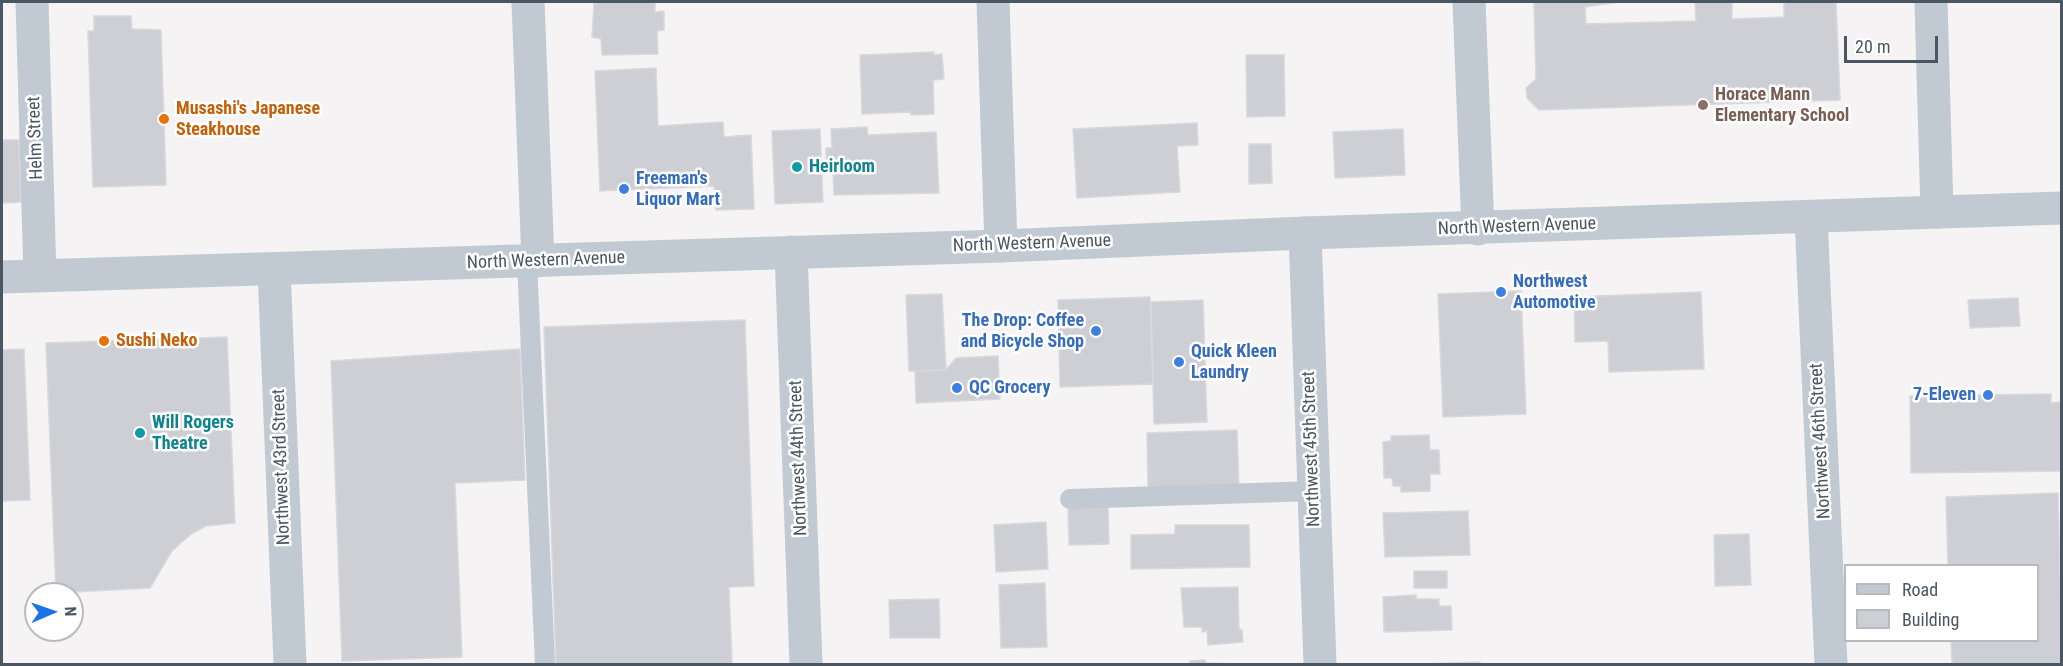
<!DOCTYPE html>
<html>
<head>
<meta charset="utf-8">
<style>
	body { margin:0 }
	#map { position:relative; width:2063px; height:666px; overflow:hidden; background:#f5f3f3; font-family:"Roboto Condensed",sans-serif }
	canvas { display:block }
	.frame { position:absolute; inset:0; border:3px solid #4a5661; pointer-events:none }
	.legend { position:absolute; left:1844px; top:564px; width:195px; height:78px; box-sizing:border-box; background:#fff; border:2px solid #b7bbc0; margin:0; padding:8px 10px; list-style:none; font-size:18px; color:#4a5661 }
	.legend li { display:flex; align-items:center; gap:12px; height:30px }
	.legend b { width:30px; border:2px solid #b7bbc0 }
	.north { position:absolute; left:24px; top:582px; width:60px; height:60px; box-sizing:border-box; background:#fff; border:2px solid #b7bbc0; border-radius:50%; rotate:88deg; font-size:16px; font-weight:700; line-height:24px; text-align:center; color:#4a5661 }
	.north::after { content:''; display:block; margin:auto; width:21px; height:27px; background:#1a73e8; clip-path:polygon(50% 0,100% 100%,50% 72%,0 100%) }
	.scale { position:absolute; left:1844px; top:36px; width:94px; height:27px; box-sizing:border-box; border:3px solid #4a5661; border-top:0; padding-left:8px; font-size:18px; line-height:21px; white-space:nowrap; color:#4a5661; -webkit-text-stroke:4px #fff; paint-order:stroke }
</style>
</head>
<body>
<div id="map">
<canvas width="2063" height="666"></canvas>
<div class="frame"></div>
<ul class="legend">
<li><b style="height:8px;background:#c1cad2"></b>Road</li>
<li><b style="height:16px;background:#cdcfd5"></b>Building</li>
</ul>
<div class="north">N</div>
<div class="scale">20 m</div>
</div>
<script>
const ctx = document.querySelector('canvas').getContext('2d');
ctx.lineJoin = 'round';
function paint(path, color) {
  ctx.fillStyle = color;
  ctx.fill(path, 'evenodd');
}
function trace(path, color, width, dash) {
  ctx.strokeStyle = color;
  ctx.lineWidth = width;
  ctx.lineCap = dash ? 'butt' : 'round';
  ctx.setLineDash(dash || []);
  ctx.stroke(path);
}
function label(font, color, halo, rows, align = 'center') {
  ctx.font = font + ' "Roboto Condensed",sans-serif';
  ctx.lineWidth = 5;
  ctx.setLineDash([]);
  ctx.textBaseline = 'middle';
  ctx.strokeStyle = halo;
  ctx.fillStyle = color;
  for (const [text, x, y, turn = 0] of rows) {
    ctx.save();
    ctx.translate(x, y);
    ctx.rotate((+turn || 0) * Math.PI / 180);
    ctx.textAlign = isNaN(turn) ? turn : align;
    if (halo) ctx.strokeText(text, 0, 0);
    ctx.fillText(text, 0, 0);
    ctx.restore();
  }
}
const building = new Path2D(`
	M601 2H655V12L664 11V30L657 31 658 54 602 55 601 39 592 37 594 4Z
	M1534 2H1619L1585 7 1586 24 1696 21 1695 2H1732V19L1784 17V2H1836L1840 100 1539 110 1527 98 1526 88 1536 79Z
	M94 16H131L132 29 161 30 166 185 93 187 88 31H94Z
	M934 52V55L942 54 944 79 933 80 934 114 911 115 910 112 862 114 860 55Z
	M1246 55H1284L1285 116 1247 117Z
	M656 68 658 126 723 122 724 137 751 135 754 209 716 210 714 186 600 191 595 71Z
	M1197 123 1198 145 1177 146 1180 192 1077 198 1073 129Z
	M867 127 868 135 936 132 939 193 834 195 833 171 827 173 826 148H832L831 129Z
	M820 129 823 202 775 204 772 131Z
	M1403 129 1405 175 1335 178 1333 132Z
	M2 140H19L21 202 2 203Z
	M1249 144H1271L1272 183 1249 184Z
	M1521 291 1526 414 1443 417 1438 294Z
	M1701 292 1704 369 1609 372 1608 341 1575 342 1574 297Z
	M942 294 946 370 909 371 906 295Z
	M1150 297 1153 384 1060 387 1058 300Z
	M2018 298 2020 326 1970 328 1968 300Z
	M1203 300 1207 422 1154 424 1151 302Z
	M745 320 754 586 729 587 732 664H556L544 327Z
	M227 337 235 523 206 526 191 534 172 551 150 588 56 593 46 343Z
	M24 349 30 500 2 501V350Z
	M520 349 525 480 455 483 462 657 342 661 331 361Z
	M998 356 1000 399 916 403 915 371 946 370 956 358Z
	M2051 394V403L2062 402V471L1911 473 1910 396Z
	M1237 430 1239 488 1148 490 1147 433Z
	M1429 435 1430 450H1439L1440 474H1430V491L1401 492V486H1393L1392 478H1384L1383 442 1391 441V436Z
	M2058 493 2062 664H1952L1951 640H2038V566H1948L1946 497Z
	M1108 506 1109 544 1069 545 1068 507Z
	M1468 511 1470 555 1385 557 1383 513Z
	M1046 522 1048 569 996 572 994 525Z
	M1175 525H1249L1250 567 1131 569V535L1175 534Z
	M1749 534 1751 585 1715 586 1714 535Z
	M1414 571H1447V588H1414Z
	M1045 583 1047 647 1001 648 999 585Z
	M1238 587 1239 629 1242 630 1243 642 1208 645 1207 631 1202 632V627H1184L1181 588Z
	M1416 595V599H1439V606H1451L1452 630 1384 632 1383 597Z
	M939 599 940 638H890L889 600Z
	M1205 660 1206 663 1239 664H1189L1190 661Z
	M1480 662V664H1419Z`);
paint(building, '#cdcfd5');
trace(building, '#d7d9de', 1.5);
trace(new Path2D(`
	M527 262 545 664
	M1070 499 1314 491`), '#c1cad2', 20);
trace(new Path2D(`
	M32 2 40 275
	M528 2 538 261
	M993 2 1001 246
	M1469 2 1478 229
	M1931 2 1937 212
	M1811 217 1831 664
	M1305 233 1320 664
	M791 252 806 664
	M274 269 290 664`), '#c1cad2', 33);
trace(new Path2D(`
	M2 277 1001 246 1305 233 2062 208`), '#c1cad2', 33);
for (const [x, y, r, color] of [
	[1703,105,6,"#8d6e63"],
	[164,119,6,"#e8710a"],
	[797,167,6,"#0f9aa8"],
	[624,189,6,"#3f7fe0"],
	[1501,292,6,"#3f7fe0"],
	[1096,331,6,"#3f7fe0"],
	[104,341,6,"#e8710a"],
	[1179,362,6,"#3f7fe0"],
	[957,388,6,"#3f7fe0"],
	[1988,395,6,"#3f7fe0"],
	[140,433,6,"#0f9aa8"]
]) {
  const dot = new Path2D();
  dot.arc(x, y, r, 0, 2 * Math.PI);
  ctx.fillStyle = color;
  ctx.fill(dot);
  trace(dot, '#fff', 2);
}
label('bold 18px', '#785e54', '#fff', [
	["Horace Mann",1715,95],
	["Elementary School",1715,116]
], 'left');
label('bold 18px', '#c56008', '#fff', [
	["Musashi's Japanese",176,109],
	["Steakhouse",176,130],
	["Sushi Neko",116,341]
], 'left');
label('18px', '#4a5661', '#fff', [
	["Helm Street",36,138,-92],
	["North Western Avenue",1517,227,-2],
	["North Western Avenue",1032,244,-2],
	["North Western Avenue",546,261,-2],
	["Northwest 46th Street",1821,441,-93],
	["Northwest 45th Street",1312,449,-92],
	["Northwest 44th Street",799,458,-92],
	["Northwest 43rd Street",282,467,-92]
]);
label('bold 18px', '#0d838f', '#fff', [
	["Heirloom",809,167],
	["Will Rogers",152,423],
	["Theatre",152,444]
], 'left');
label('bold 18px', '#366cbe', '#fff', [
	["Freeman's",636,179],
	["Liquor Mart",636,200],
	["Northwest",1513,282],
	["Automotive",1513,303],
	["The Drop: Coffee",1084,321,"right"],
	["and Bicycle Shop",1084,342,"right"],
	["Quick Kleen",1191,352],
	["Laundry",1191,373],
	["QC Grocery",969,388],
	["7-Eleven",1976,395,"right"]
], 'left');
</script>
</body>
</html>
